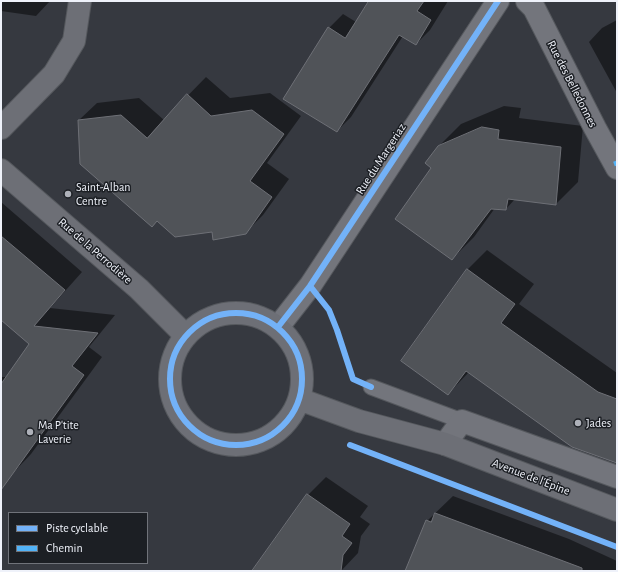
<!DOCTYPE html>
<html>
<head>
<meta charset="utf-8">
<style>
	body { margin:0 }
	#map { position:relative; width:618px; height:572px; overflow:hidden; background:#363940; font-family:"Alegreya Sans",sans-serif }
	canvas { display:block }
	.frame { position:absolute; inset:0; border:2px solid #eff2fa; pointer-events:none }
	.legend { position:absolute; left:8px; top:512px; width:140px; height:52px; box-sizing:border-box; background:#1c1f24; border:1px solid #70737a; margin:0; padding:5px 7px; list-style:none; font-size:12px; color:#eff2fa }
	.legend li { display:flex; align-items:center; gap:8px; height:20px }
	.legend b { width:20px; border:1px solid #70737a }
</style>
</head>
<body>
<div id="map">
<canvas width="618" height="572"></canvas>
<div class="frame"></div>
<ul class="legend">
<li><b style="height:5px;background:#73b2f8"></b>Piste cyclable</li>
<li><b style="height:5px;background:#52b3f8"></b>Chemin</li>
</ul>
</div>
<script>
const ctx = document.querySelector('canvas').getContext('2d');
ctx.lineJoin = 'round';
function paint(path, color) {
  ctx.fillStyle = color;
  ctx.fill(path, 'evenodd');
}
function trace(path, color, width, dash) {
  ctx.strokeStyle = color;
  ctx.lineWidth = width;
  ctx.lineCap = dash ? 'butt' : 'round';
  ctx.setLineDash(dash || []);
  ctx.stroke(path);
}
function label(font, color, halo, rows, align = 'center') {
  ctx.font = font + ' "Alegreya Sans",sans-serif';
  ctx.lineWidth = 3;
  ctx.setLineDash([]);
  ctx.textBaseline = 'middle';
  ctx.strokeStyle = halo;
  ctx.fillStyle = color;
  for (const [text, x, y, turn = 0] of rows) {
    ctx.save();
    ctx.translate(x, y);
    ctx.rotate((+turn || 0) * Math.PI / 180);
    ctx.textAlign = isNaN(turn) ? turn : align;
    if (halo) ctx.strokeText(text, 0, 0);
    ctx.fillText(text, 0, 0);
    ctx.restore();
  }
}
paint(new Path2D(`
	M1 1H50L36 16 1 11Z
	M370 1H448L430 30 416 44 403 36 351 117 337 131 329 28 343 14 356 22Z
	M617 20V93L589 42 602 28Z
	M206 77 230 98 270 93 301 116 267 163 289 179 263 215 245 233 213 231 79 120 97 103 139 98 164 120Z
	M504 106 521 108 519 118 583 126 578 182 556 204 515 199 506 209 495 208 474 237 452 259 433 168 439 146 461 124Z
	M1 202 82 272 50 308 115 315 89 347 102 357 31 454 13 473 1 482V377H7L30 344 1 318Z
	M487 250 534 284 519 304 617 373V462L469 372 448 394 402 361 468 269Z
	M326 477 368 506 360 517 370 524 361 536 358 553 341 571H254L308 495Z
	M453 496 569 539 617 561V571H406L427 521Z`), '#0007');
const building = new Path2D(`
	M369 1H424L417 11 431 20 416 45 399 35 337 132 283 99 328 27 345 38Z
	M187 94 211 116 252 110 284 134 250 181 272 197 246 234 213 240 212 232 175 237 157 221 152 227 80 164 78 120 121 115 147 138Z
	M482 127 499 130 498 139 561 147 556 205 508 199 506 210 491 209 452 260 395 219 431 168 425 163 438 146Z
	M1 236 65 290 34 326 98 333 72 366 84 375 1 490V384L29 344 1 320Z
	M467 269 515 304 501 323 598 392 617 399V463L572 447 466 371 448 395 401 361Z
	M307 494 350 524 342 536 352 543 343 555 341 571H252Z
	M435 513 582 568V571H405L426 520 431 522Z`);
paint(building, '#505358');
trace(building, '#6e7076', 1);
const lane = new Path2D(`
	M371 387 462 421`);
const street = new Path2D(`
	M527 1 534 8 595 128 617 168
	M278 327 310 286 498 1
	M445 444 462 421 617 477`);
const secondary = new Path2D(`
	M1 128 54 74 74 41 80 1
	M1 170 139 289 186 336
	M170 379a66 66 0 1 1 132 0a66 66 0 1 1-132 0Z
	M299 399 359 421 445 444 617 510`);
trace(lane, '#55585d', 17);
trace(street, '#55585d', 24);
trace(secondary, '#55585d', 24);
trace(lane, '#73757c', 15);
trace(street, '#73757c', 22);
trace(secondary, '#6d6f76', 22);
trace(new Path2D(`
	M614 164 617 163`), '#52b3f8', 5, [10, 5]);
trace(new Path2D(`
	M310 286 329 310 337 330 353 379 371 387
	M170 379a66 66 0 1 1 132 0a66 66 0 1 1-132 0Z
	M278 327 310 286 498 1
	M350 445 617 547`), '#73b2f8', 6);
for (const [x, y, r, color] of [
	[68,194,4,"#aeb1b9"],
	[578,423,4,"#aeb1b9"],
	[30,432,4,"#aeb1b9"]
]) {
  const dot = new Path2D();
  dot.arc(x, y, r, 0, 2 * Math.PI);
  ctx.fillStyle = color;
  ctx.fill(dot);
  trace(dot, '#1c1f24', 1.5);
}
label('12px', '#eff2fa', '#1c1f24', [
	["Rue des Belledonnes",572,84,63],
	["Rue du Margeriaz",381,159,-57],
	["Rue de la Perrodière",95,251,41],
	["Avenue de l'Épine",531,477,21]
]);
label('12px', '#eff2fa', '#1c1f24', [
	["Saint-Alban",76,187],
	["Centre",76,201],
	["Jades",586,423],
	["Ma P'tite",38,425],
	["Laverie",38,439]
], 'left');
</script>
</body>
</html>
